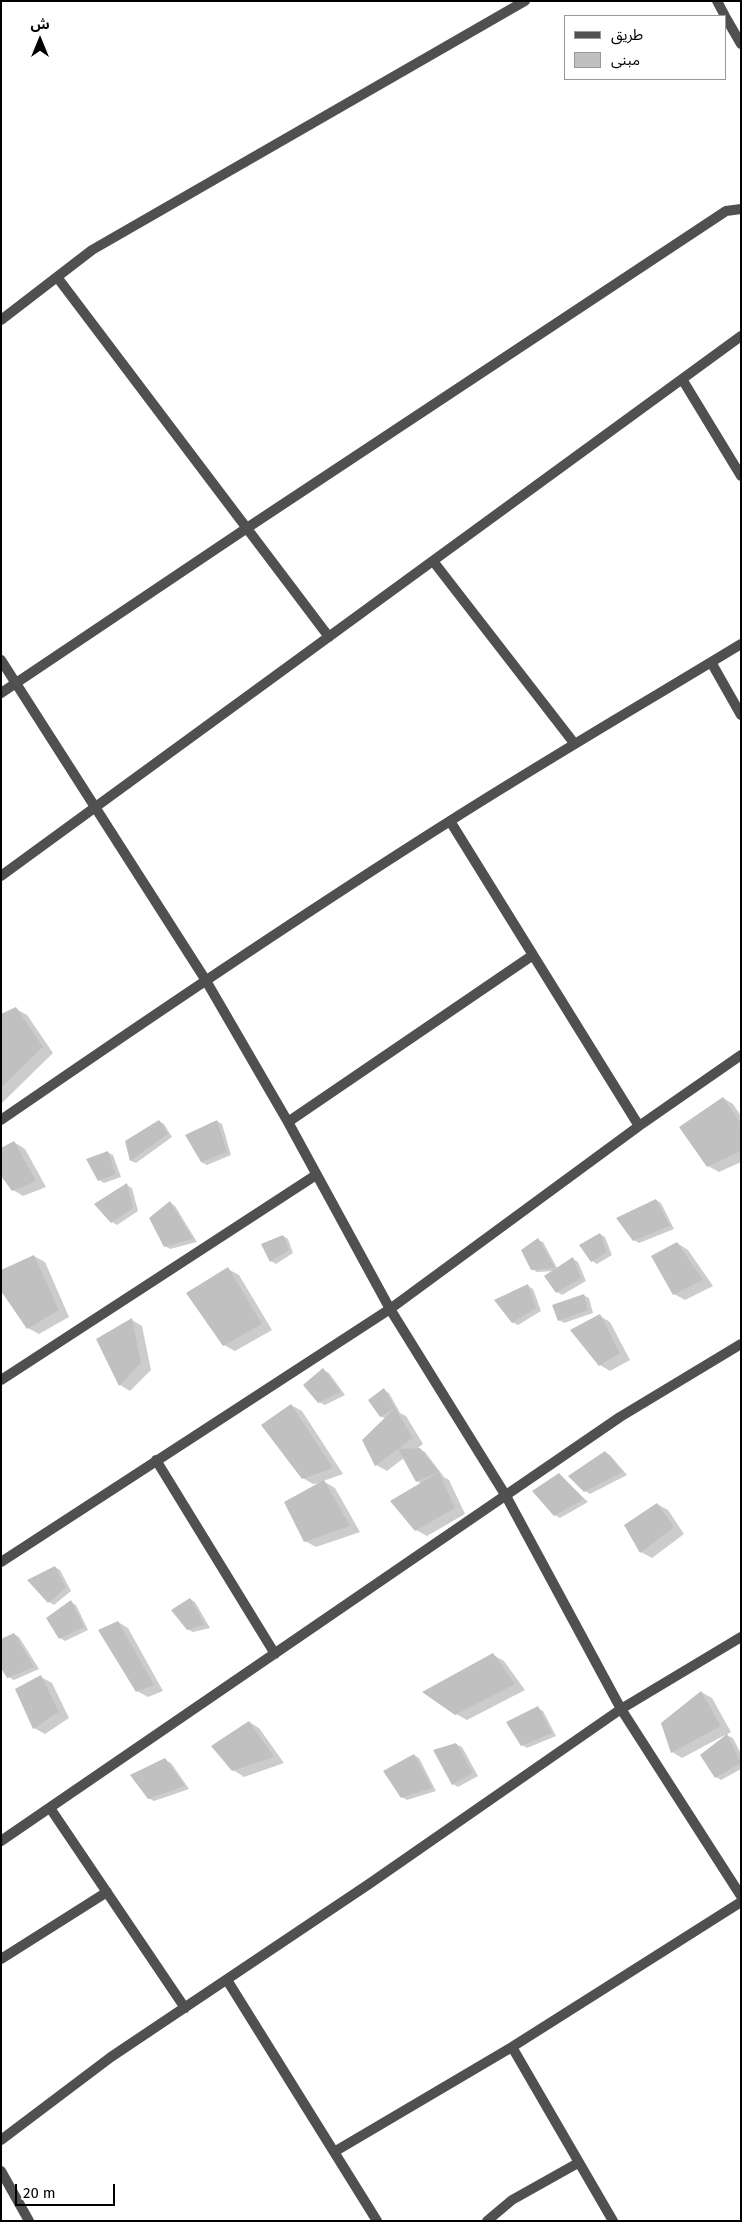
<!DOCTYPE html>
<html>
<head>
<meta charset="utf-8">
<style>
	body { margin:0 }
	#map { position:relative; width:742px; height:2222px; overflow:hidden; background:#fff; font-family:"Fira Sans","Noto Sans Arabic",sans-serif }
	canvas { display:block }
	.frame { position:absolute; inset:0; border:2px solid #000; pointer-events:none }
	.legend { position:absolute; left:564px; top:15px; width:162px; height:65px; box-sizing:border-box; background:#fff; border:1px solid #999; margin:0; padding:6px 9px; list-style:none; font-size:15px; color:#000 }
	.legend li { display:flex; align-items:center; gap:10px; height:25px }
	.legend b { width:25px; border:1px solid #999 }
	.north { position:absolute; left:15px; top:15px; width:50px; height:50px; -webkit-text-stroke:4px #fff; paint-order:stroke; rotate:0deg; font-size:14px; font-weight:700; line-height:20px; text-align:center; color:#000 }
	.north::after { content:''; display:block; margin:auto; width:18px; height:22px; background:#000; clip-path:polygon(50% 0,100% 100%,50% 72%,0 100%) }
	.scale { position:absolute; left:15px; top:2184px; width:100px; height:22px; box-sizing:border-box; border:2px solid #000; border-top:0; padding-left:6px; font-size:15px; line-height:18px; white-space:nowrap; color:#000; -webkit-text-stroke:4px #fff; paint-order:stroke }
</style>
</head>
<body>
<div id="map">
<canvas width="742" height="2222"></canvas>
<div class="frame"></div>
<ul class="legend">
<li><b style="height:6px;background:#505050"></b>طريق</li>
<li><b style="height:14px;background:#c0c0c0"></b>مبنى</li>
</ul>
<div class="north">ش</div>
<div class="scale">20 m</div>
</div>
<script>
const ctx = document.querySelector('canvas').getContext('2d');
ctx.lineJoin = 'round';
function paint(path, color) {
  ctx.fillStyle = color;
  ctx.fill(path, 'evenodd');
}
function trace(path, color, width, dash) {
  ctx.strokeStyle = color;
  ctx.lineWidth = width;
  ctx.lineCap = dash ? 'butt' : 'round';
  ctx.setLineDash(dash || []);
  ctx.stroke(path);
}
paint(new Path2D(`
	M16 1009 27 1015 53 1053 1 1104V1016Z
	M723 1098 733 1104 741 1116V1162L719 1172 708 1166Z
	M159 1121 164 1124 172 1137 136 1163 131 1161 126 1142Z
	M217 1121 222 1124 231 1155 207 1165 201 1162Z
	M14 1142 25 1149 46 1187 23 1196 13 1190Z
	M107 1152 113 1155 121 1177 104 1183 99 1180Z
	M127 1185 132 1188 138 1211 117 1225 112 1222Z
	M656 1200 661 1203 674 1229 639 1243 634 1240Z
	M170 1203 175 1206 197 1242 170 1249 165 1246Z
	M600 1234 605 1237 612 1255 597 1264 592 1261 581 1245Z
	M283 1236 288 1239 293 1253 276 1264 271 1261Z
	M538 1240 543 1242 557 1268 573 1259 578 1262 586 1281 562 1295 557 1292 553 1271 537 1272 532 1269Z
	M677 1243 688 1250 713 1286 685 1300 674 1294Z
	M34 1256 45 1262 69 1317 39 1334 28 1328Z
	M228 1269 239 1275 272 1330 235 1351 224 1345Z
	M528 1286 533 1289 541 1311 518 1325 512 1322Z
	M583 1295 589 1298 593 1313 564 1323 559 1320Z
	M600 1316 610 1322 630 1360 610 1371 600 1365Z
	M132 1320 142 1326 151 1370 130 1391 120 1385 97 1340Z
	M323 1370 329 1373 345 1395 325 1405 319 1402Z
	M384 1390 389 1393 400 1413 406 1416 423 1444 418 1448 425 1452 444 1477 449 1480 465 1514 427 1536 416 1530 422 1484 417 1481 404 1458 387 1471 376 1465 386 1419 380 1416Z
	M291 1405 302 1411 343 1474 323 1481 335 1488 360 1532 316 1547 305 1541 322 1483 313 1484 303 1478Z
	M605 1452 610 1455 627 1475 590 1494 585 1491Z
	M559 1474 588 1502 560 1518 555 1515Z
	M657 1504 668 1510 684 1534 652 1558 641 1552Z
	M55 1567 60 1570 71 1591 54 1605 49 1602Z
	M190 1599 195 1602 210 1628 193 1632 187 1629Z
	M71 1602 76 1605 88 1630 65 1641 60 1638Z
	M118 1622 128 1628 163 1691 148 1697 137 1691Z
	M14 1634 19 1637 39 1669 14 1680 8 1677Z
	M493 1655 504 1661 525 1690 467 1720 456 1714Z
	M41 1677 52 1683 69 1718 45 1734 34 1728Z
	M701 1692 712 1698 731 1732 726 1735 733 1738 741 1754V1769L721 1780 716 1777 725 1735 682 1758 672 1752Z
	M538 1708 543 1711 556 1736 527 1748 522 1745Z
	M249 1722 259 1728 284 1763 244 1777 233 1770Z
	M456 1744 462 1747 478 1776 458 1787 453 1784Z
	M414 1755 419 1758 436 1791 407 1800 402 1797Z
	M165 1760 171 1763 189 1789 154 1801 148 1798Z`), '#0003');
paint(new Path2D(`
	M16 1007 43 1047 1 1088V1014Z
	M723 1097 741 1124V1151L707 1167 679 1127Z
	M159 1120 168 1134 130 1161 125 1141Z
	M217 1120 227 1152 201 1162 185 1135Z
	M14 1141 36 1181 12 1191 1 1176V1148Z
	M108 1151 116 1174 98 1181 86 1159Z
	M127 1183 133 1208 111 1223 94 1204Z
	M656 1199 670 1226 633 1241 616 1218Z
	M170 1201 193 1239 164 1247 149 1218Z
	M600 1233 607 1252 591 1262 579 1245Z
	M283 1235 289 1250 270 1262 261 1244Z
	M538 1238 555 1268 531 1270 521 1250Z
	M677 1242 703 1280 673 1295 651 1256Z
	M34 1255 59 1310 27 1329 1 1291V1270Z
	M573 1257 581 1278 556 1293 544 1276Z
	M228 1267 262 1324 223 1346 186 1293Z
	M528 1284 536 1308 512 1323 494 1300Z
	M584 1294 588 1310 558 1321 552 1305Z
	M600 1314 620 1353 599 1366 570 1330Z
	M132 1318 141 1363 119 1386 96 1339Z
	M323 1368 341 1392 318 1403 303 1385Z
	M384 1388 395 1408 380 1417 368 1400Z
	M291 1404 333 1468 302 1479 261 1425Z
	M395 1408 413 1438 375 1466 362 1440Z
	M420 1448 439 1472 455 1508 415 1531 390 1501 439 1472 416 1482 398 1449Z
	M605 1451 623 1472 584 1492 568 1476Z
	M559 1473 584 1499 554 1516 532 1491Z
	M324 1480 350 1526 304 1542 284 1502Z
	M657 1503 674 1527 640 1553 624 1525Z
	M55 1566 66 1588 48 1603 27 1580Z
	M190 1598 205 1625 187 1630 171 1610Z
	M71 1600 84 1627 59 1639 46 1618Z
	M118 1621 154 1685 136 1692 98 1630Z
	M14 1633 34 1667 7 1678 1 1668V1639Z
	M493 1653 515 1684 455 1715 422 1692Z
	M41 1675 59 1712 33 1729 15 1689Z
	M701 1691 721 1726 671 1753 661 1723Z
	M538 1706 552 1733 521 1746 506 1722Z
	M249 1721 274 1757 232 1771 211 1746Z
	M727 1734 741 1763 715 1778 700 1755Z
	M456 1743 473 1773 452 1785 433 1750Z
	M414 1754 432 1788 401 1798 383 1771Z
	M165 1758 185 1786 148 1799 130 1775Z`), '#c0c0c0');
trace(new Path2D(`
	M57 277 329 637
	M1 320 92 250 525 1
	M682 379 741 476
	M433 561 574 743
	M1 660 205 979 288 1122 390 1309 506 1496 621 1709 741 1896
	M711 662 741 715
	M1 693 247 528 726 211 741 209
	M450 821 639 1126
	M1 876 741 336
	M1 1120C149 1018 298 917 450 821 546 760 644 703 741 644
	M288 1122 533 955
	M1 1380 316 1175
	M156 1460 275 1654
	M1 1562 390 1309 639 1126 741 1055
	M50 1808 185 2008
	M1 1841 620 1417 741 1344
	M1 1959 107 1892
	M227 1980 377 2221
	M512 2047 613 2221
	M1 2140 111 2057 369 1884 621 1709 741 1637
	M334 2152 512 2047 741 1902
	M1 2171 29 2221
	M487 2221 512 2200 578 2163`), '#505050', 10);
trace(new Path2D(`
	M717 1 725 16
	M726 18 741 44`), '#505050', 10);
</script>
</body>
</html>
